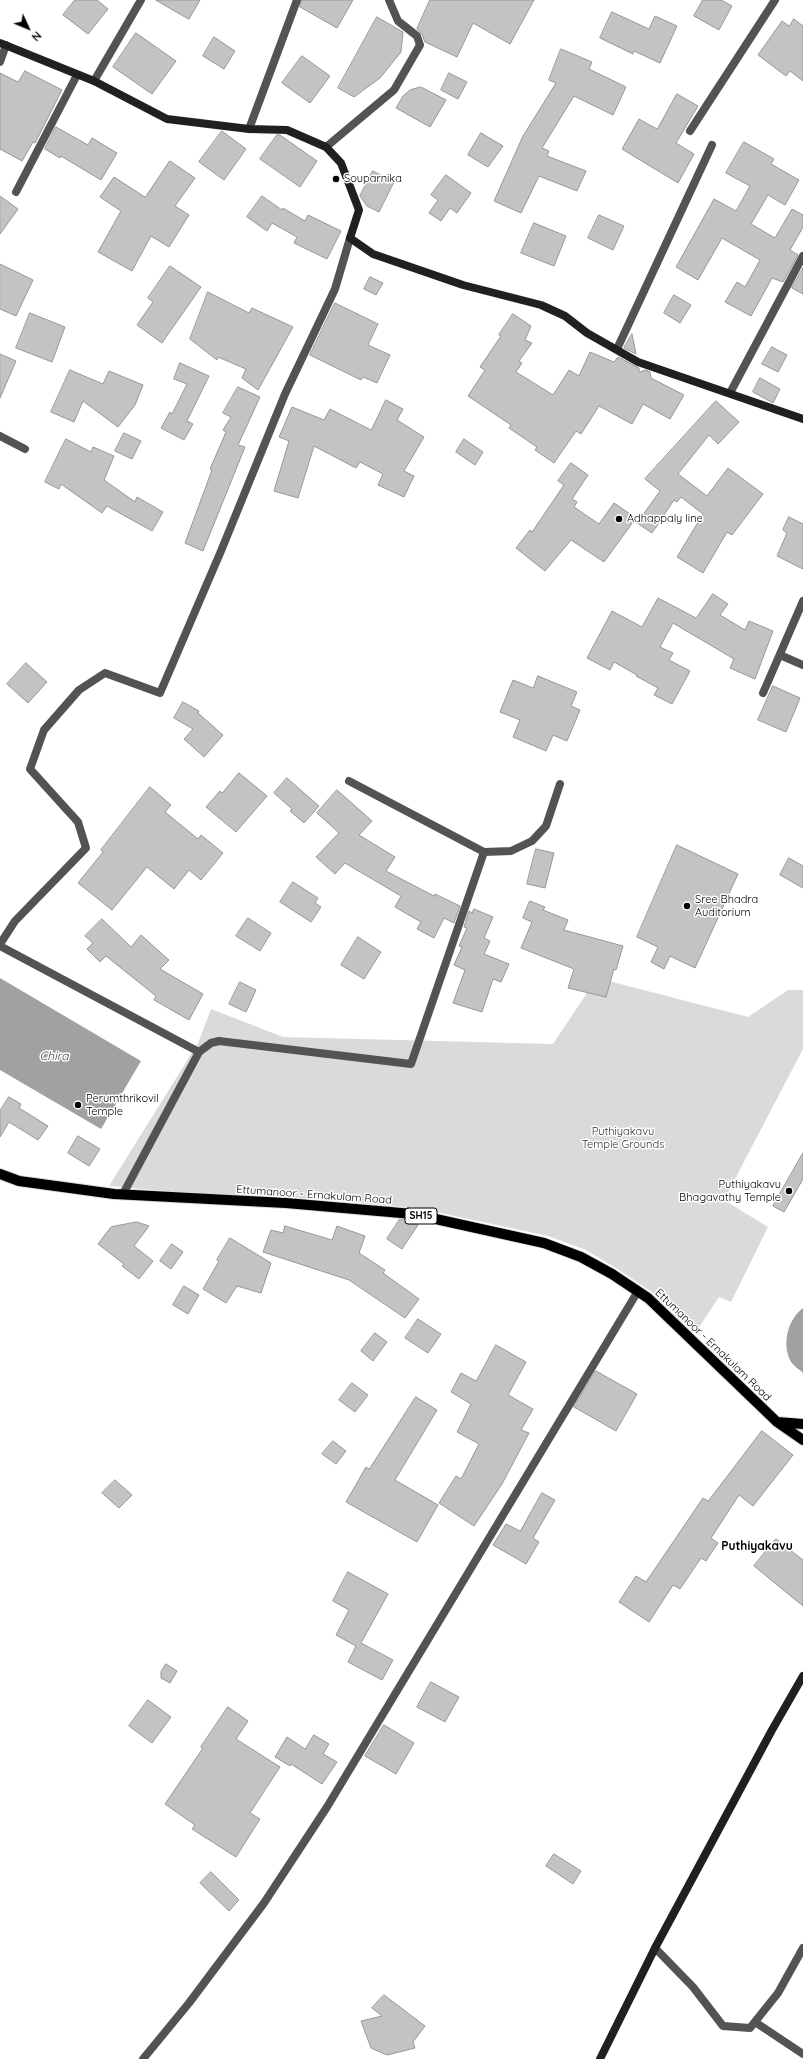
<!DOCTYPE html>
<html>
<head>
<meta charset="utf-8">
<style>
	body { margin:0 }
	#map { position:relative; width:803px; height:2059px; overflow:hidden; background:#fff; font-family:Quicksand,sans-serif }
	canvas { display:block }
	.north { position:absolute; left:8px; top:8px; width:40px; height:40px; -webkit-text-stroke:3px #fff; paint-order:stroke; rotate:134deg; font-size:11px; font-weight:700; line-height:16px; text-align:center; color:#000 }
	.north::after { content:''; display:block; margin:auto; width:14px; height:18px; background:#000; clip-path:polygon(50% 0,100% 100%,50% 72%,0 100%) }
</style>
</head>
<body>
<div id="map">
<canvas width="803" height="2059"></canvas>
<div class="north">N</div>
</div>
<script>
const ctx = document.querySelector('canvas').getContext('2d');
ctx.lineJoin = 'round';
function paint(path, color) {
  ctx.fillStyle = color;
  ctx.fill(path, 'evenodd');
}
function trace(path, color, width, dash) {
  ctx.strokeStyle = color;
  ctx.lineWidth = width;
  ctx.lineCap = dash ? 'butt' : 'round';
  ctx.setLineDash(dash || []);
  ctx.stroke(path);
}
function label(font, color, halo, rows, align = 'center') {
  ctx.font = font + ' Quicksand,sans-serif';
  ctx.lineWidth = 3;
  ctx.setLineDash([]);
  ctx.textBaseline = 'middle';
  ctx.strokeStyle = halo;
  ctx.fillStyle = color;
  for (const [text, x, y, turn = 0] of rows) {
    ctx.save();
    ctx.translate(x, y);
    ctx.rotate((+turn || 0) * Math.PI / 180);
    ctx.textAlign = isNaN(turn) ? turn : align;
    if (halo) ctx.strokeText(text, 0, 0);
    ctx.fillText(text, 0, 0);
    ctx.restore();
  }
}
paint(new Path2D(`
	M597 978 748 1017 788 990H803V1049L724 1200 768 1227 731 1302 719 1297 696 1332 652 1292 616 1268 586 1250 548 1236 417 1208 290 1197 188 1193 109 1186 198 1043 211 1009 283 1037 553 1044Z`), '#dadada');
paint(new Path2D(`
	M0 978 141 1061 101 1129 0 1070Z
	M803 1308V1373C799 1369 792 1365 790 1360 782 1343 788 1319 803 1308Z`), '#a1a1a1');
const building = new Path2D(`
	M75 0H97L108 9 88 34 63 15Z
	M156 0H200L189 19Z
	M302 0H353L337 28 300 7Z
	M430 0H534L510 44 473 23 457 57 425 42 422 34 417 29Z
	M703 0H721L732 6 719 30 694 16Z
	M612 12 649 29 655 16 677 26 660 63 634 51 633 54 600 38Z
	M377 17 403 32 401 52 380 78 354 97 338 88Z
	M794 19 803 26V81L790 71 786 76 758 55 782 21 789 26Z
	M136 33 176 61 152 94 113 67Z
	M214 37 235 51 224 69 203 56Z
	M561 49 592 62 589 69 626 87 613 115 574 96 542 148 549 151 547 156 586 171 577 191 539 176 521 213 494 201 523 136 556 83 549 80Z
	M302 56 330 76 310 103 282 83Z
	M25 71 62 90 35 143 33 142 22 161 0 149V73L18 82Z
	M449 73 467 82 458 99 441 90Z
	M421 87 446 100 430 127 396 108 403 96 410 90Z
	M677 94 698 106 676 143 694 154 678 183 622 149 639 119 657 129Z
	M56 127 88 145 92 138 117 153 101 180 61 156 60 158 45 149Z
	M222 131 246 149 224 180 199 162Z
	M481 133 503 146 488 167 468 155Z
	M277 135H280L317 161 300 187 260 159Z
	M744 142 774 159 771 164 799 180 785 205 768 195 751 224 775 238 792 209 803 215V227L790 250 798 255 783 282 772 278 751 316 725 302 737 282 745 287 760 260 722 238 698 280 676 267 714 199 736 211 750 186 726 173Z
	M170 161 195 178 175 206 189 215 169 247 151 236 132 271 98 252 121 211 100 197 114 177 145 197Z
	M373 171 394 182 379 212 367 206 360 196Z
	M446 175 471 193 457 213 450 208 441 221 429 213 438 200 431 195Z
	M0 196 18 209 0 234Z
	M262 196 282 210 283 208 305 221 308 215 341 231 327 259 294 243 297 237 272 223 267 231 247 217Z
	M599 215 624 226 613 250 588 238Z
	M534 223 566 236 554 266 521 253Z
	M0 264 33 280 16 316 0 309Z
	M170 266 201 287 162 343 137 325 153 302 148 298Z
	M803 268V294L792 288Z
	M370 277 383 283 376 295 364 289Z
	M208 292 249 313 252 308 293 327 258 390 242 378 246 369 218 357 217 360 190 339Z
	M674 295 691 305 680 323 664 313Z
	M335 303 378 324 368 345 390 355 377 383 363 377 361 380 310 355Z
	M30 313 65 327 52 362 16 348Z
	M513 314 531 326 525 340 532 343 519 361 522 363 516 372 553 395 569 370 579 376 590 352 614 362 618 357 639 368V372L646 370 650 372 651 378 684 395 670 419 643 404 632 424 599 406 581 434 576 431 554 463 535 450 537 447 509 428 511 425 468 396 485 370 480 367 501 336 499 335Z
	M632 334 636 354 624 348Z
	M772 347 787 355 778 372 762 364Z
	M0 354 16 361 0 398Z
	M180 363 209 376 187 421 193 424 184 440 161 428 170 412 172 414 187 384 174 379Z
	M70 370 103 384 109 371 143 385 135 405 118 427 83 401 74 422 51 412Z
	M760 378 780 389 773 403 753 392Z
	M238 387 260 397 238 445 245 447 203 551 185 543 212 470 210 469 226 432 223 430 231 417 223 413Z
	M386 400 403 409 397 420 424 437 404 471 414 476 404 497 378 485 383 474 360 462 356 468 314 446 298 498 274 491 289 441 279 437 292 407 324 420 330 409 371 430Z
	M716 401 739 422 718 444 709 435 678 474 707 496 728 468 763 494 732 535 727 532 703 573 677 557 703 514 681 497 677 502 674 500 652 533 637 523 660 491 645 479Z
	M124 433 141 441 132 459 115 451Z
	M66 439 91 452 93 447 114 456 104 480 135 502 137 497 163 512 152 531 107 506 102 513 61 484 59 489 45 482Z
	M464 439 483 452 475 465 456 452Z
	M571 463 588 475 572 499 577 502 574 507 599 524 614 503 636 518 604 562 571 540 545 571 516 548 530 530 532 532 564 485 558 481Z
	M789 517 803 524V569L777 556 787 533 783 530Z
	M713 594 728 604 720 615 745 630 749 621 773 631 755 679 730 668 734 659 673 623 660 647 673 653 669 660 690 671 672 704 654 695 658 688 636 676 637 675 614 662 610 670 587 658 612 611 642 627 658 598 696 618Z
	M26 663 47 682 28 703 7 684Z
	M538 676 577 692 571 706 580 710 567 741 553 735 546 751 513 737 520 720 500 712 513 680 533 688Z
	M773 686 800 698 786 732 758 720Z
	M183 702 199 711 198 713 223 735 204 757 184 739 193 729 174 718Z
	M239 773 267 796 236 832 206 807 220 791 222 793Z
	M287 778 319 806 304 823 290 811 292 809 274 793Z
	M150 787 171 805 165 812 198 839 201 835 223 853 201 880 189 870 174 889 147 867 112 910 78 883 103 852 101 850Z
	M337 790 372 821 359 835 395 857 386 871 434 896 435 894 460 906 454 923 444 918 434 938 417 929 421 922 395 907 401 896 345 863 335 874 316 857 339 833 317 813Z
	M677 845 738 874 695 968 670 956 664 969 651 962 658 947 637 937Z
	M536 849 554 853 545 888 527 884Z
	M789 858 803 866V888L780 875Z
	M293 882 318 898 315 903 321 907 311 922 280 902Z
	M530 901 545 907 543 910 568 920 564 930 623 946 616 970 614 969 606 997 568 988 574 969 521 948 532 922 523 918Z
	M474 909 493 917 484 938 490 941 484 954 509 964 501 982 493 979 482 1012 453 1003 465 970 454 965 462 947 459 946 467 928 464 927 469 911 472 913Z
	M248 918 271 933 260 951 236 936Z
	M102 919 131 947 141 935 169 960 160 969 203 994 189 1020 154 1000 156 996 106 956 100 962 87 949 93 943 85 936Z
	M358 937 381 952 364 979 341 965Z
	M240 982 256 990 246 1012 229 1004Z
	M9 1097 21 1104 19 1108 48 1126 38 1140 9 1122 0 1137V1111Z
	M78 1136 100 1149 89 1166 68 1153Z
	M803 1153V1179L784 1212 773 1206Z
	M400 1219 410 1220 418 1225 402 1249 387 1239Z
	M137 1222 149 1226 134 1246 153 1261 139 1279 122 1266 124 1264 98 1244 111 1227Z
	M285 1226 332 1240 337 1226 365 1236 359 1253 385 1270 383 1273 419 1299 405 1318 349 1280 263 1252 271 1230 283 1233Z
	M230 1238 271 1263 261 1293 237 1286 226 1303 203 1289 219 1261 217 1260Z
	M172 1244 183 1252 171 1269 160 1261Z
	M184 1286 199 1295 188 1314 173 1305Z
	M418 1319 441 1334 428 1353 405 1338Z
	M375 1333 387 1342 373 1361 361 1351Z
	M496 1345 526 1362 508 1395 533 1409 521 1430 529 1433 502 1484 474 1526 439 1503 456 1476 461 1479 479 1444 457 1432 471 1404 451 1392 461 1373 476 1381Z
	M596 1371 637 1394 616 1431 574 1407Z
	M352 1383 368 1395 355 1412 339 1400Z
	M416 1397 437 1410 395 1480 438 1505 417 1542 346 1502 366 1467 369 1469Z
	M762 1431 793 1455 753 1506 739 1495 711 1538 718 1543 706 1561 701 1558 680 1589 673 1585 649 1622 619 1602 636 1576 646 1582 703 1498 708 1501Z
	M333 1441 346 1451 336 1464 322 1454Z
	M115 1480 132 1495 119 1508 102 1493Z
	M542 1493 555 1500 533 1538 539 1542 526 1564 493 1545 506 1524 520 1531Z
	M776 1539 803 1560V1606L754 1566Z
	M348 1572 388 1594 361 1643 393 1660 382 1680 348 1662 356 1646 336 1635 349 1610 333 1601Z
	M166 1664 177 1671 170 1683 161 1678V1672Z
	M431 1682 459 1697 445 1722 417 1707Z
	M148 1700 171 1717 152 1743 129 1726Z
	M228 1707 248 1721 236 1739 280 1767 250 1813 260 1819 236 1857 192 1829 195 1825 165 1804 203 1748 201 1747Z
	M384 1725 414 1743 396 1774 365 1756Z
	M314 1735 329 1744 323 1754 337 1762 322 1784 291 1764 290 1766 275 1757 287 1737 305 1749Z
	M554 1854 581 1871 573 1884 546 1866Z
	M211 1872 239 1900 229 1911 200 1883Z
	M384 1995 425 2026 413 2042 415 2048 387 2055 371 2048 361 2021 382 2016 372 2008Z`);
paint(building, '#c3c3c3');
trace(building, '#979797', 1);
const primary = new Path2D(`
	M0 1174 19 1181 114 1194 286 1203 413 1214 544 1243 581 1257 612 1274 648 1298 777 1422 803 1440
	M777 1422 803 1424`);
trace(primary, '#dbdbdb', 12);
trace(new Path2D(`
	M0 62 6 45
	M94 81 141 0
	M249 129 297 0
	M690 131 775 0
	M326 147 394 90 420 45 417 36 398 21 389 0
	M16 192 77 75
	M617 349 712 145
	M730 393 803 256
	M0 436 25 449
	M780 655 803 665
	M763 693 803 601
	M349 781 484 852 511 851 532 841 546 826 560 784
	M0 944 15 921 86 848 78 822 30 769 44 730 79 690 105 673 160 693 221 551 285 394 335 289 350 238
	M0 946 199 1052
	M123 1194 199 1052 211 1043 219 1041 411 1064 484 852
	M655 1948 693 1987 723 2026 750 2028 778 1993 803 1948
	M755 2022 803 2054
	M143 2059 189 2003 264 1903 327 1807 638 1291`), '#535353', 8);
trace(new Path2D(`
	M0 43 94 81 167 119 249 129 287 130 326 147 341 163 359 210 350 238 373 254 463 285 541 305 565 316 587 333 638 362 803 419
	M600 2059 655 1948 772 1730 803 1676`), '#202020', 8);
trace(primary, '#000', 10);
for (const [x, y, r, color] of [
	[336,179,4,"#000"],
	[619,519,4,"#000"],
	[687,906,4,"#000"],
	[78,1105,4,"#000"],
	[789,1191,4,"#000"]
]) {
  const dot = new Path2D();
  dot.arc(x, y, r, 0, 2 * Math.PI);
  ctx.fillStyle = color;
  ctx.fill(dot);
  trace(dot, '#fff', 1.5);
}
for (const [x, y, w] of [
	[421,1216,32]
]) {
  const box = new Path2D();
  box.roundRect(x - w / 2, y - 8, w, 16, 3);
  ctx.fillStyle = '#fff';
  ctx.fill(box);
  trace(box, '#000', 1);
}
label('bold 10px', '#000', null, [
	["SH15",421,1216]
]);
label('11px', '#000', '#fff', [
	["Souparnika",344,179],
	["Adhappaly line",627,519],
	["Sree Bhadra",695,900],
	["Auditorium",695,913],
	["Perumthrikovil",86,1099],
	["Temple",86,1112],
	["Puthiyakavu",781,1185,"right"],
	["Bhagavathy Temple",781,1198,"right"]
], 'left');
label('11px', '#313131', '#fff', [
	["Puthiyakavu",623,1132],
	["Temple Grounds",623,1145]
]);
label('11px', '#000', '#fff', [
	["Ettumanoor - Ernakulam Road",314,1195,4],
	["Ettumanoor - Ernakulam Road",713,1345,44]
]);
label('italic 12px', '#424242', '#fff', [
	["Chira",54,1056]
]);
label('bold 12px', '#000', '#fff', [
	["Puthiyakavu",757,1546]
]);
</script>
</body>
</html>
